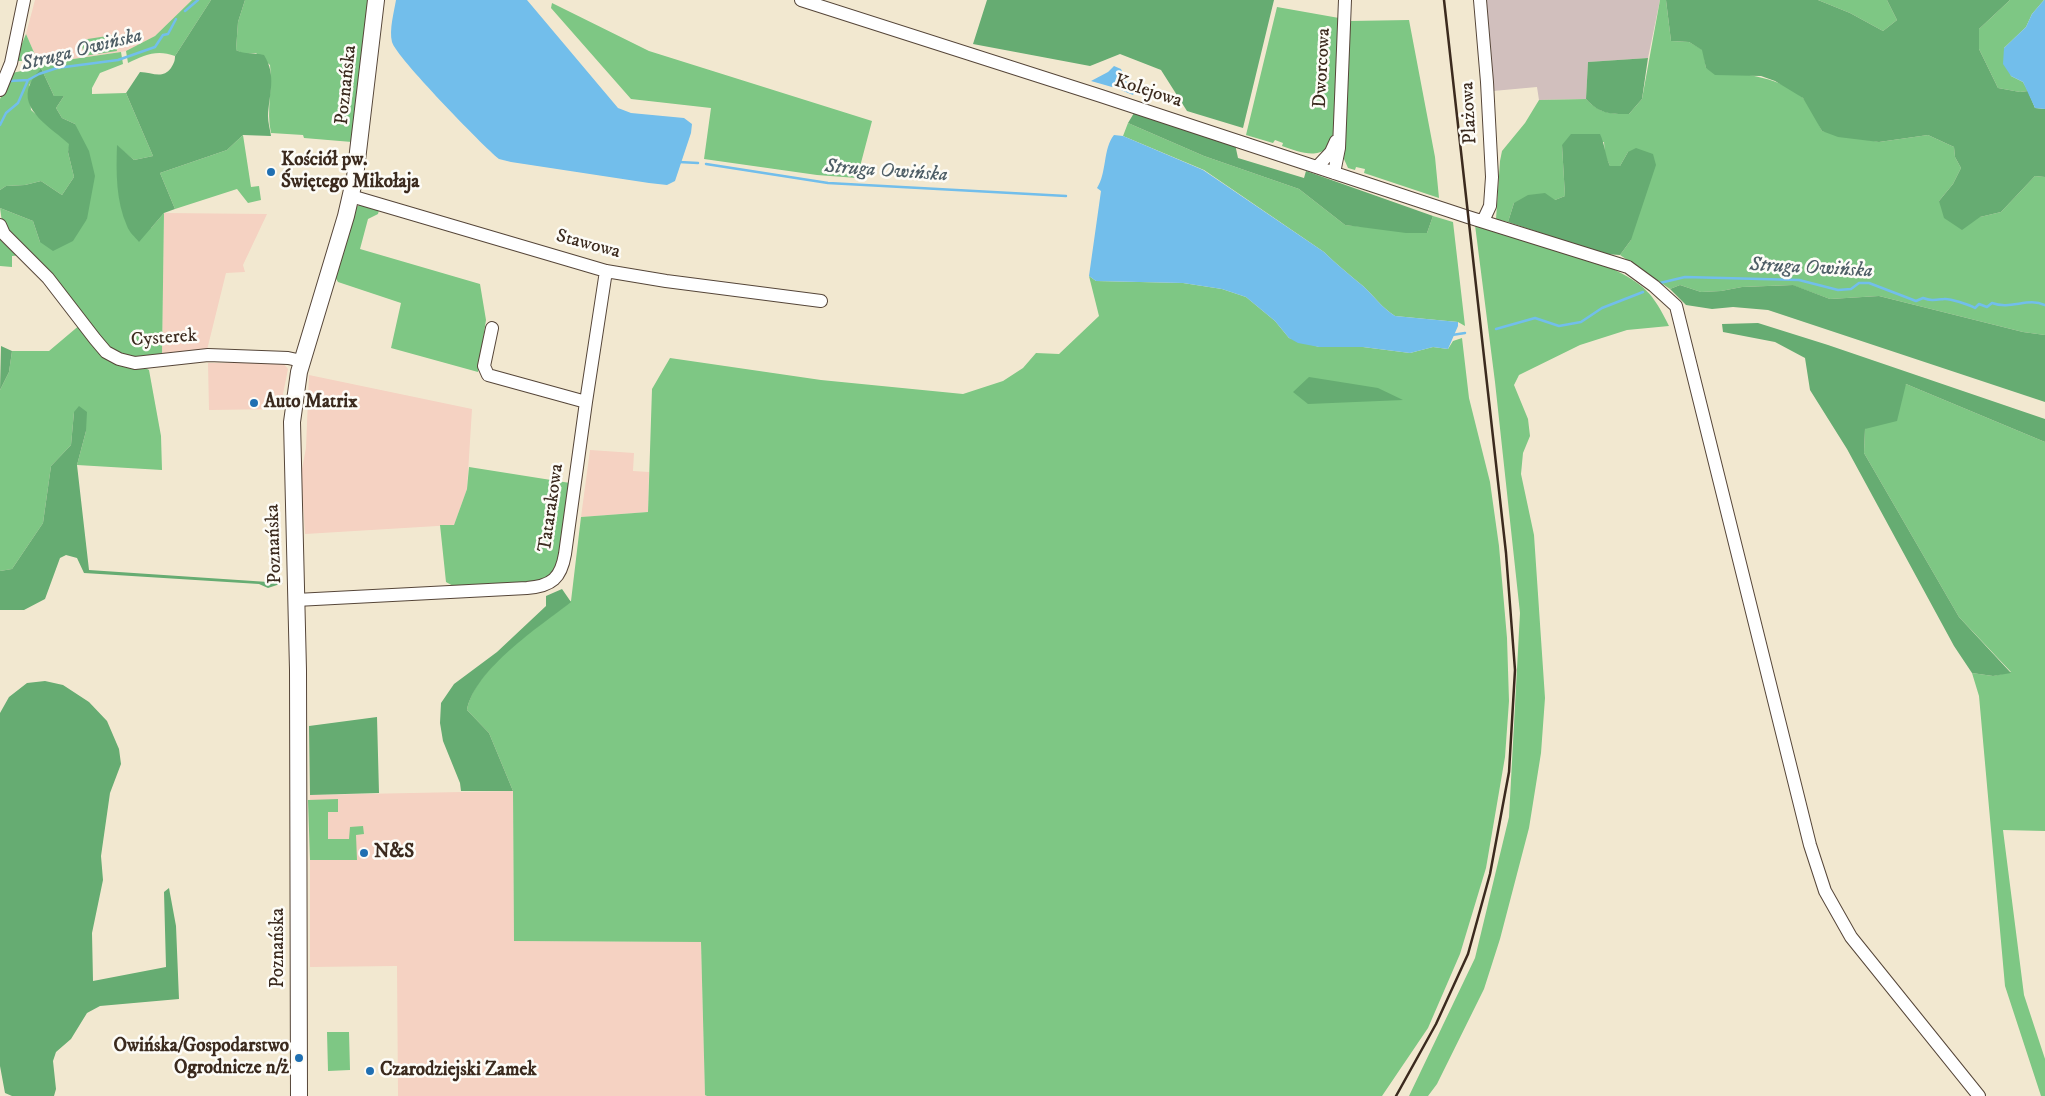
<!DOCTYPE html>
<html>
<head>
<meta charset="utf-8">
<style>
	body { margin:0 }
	canvas { display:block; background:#f2e8d0 }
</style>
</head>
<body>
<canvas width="2045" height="1096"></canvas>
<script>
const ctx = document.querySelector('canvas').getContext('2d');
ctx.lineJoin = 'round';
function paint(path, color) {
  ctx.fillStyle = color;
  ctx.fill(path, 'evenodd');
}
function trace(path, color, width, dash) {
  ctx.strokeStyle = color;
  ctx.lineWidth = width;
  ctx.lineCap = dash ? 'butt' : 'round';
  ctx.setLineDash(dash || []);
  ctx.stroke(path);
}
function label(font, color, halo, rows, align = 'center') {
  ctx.font = font + ' "IM FELL DW Pica",serif';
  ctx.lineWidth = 5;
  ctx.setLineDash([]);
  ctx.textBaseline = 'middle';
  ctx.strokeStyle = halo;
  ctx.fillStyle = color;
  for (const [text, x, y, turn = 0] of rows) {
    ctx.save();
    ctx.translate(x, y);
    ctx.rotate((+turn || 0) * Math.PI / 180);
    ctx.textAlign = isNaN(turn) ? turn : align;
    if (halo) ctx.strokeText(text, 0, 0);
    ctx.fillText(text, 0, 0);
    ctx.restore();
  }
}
paint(new Path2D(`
	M35 0H192L155 36 127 51 39 64 26 34Z
	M164 213 267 214 243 265 245 272 226 273 207 350H193L162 355Z
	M208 363H283L288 369 280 409 209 410Z
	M309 375 472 409 467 489 454 525 305 534 301 474 306 448Z
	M590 450 634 453 633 471 649 472 648 512 581 517Z
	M513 791 514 941 701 942 705 1094 707 1096H398L397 966 310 967V795Z`), '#f5d2c2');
paint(new Path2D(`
	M1483 0H1660L1648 58 1588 62 1586 99 1539 100 1537 87 1493 91Z`), '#d1bfbd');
paint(new Path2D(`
	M192 0H211L175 56C157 49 144 55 128 63L126 51 155 36Z
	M245 0H369L352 142 304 138 303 135 271 133C266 110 273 88 270 65L256 53 244 54 236 50 238 22Z
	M1660 0H1666L1671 41 1689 42 1703 50 1706 68C1740 75 1775 74 1802 97 1811 105 1817 121 1822 131L1879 142 1928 135 1954 147 1955 157 1961 168 1953 184 1939 201 1980 217 2001 212 2035 176 2045 177V335L2023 332 1879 296 1830 299 1792 285 1742 287 1721 291 1701 292 1680 285 1670 289 1620 255 1631 240 1628 152 1620 166H1610L1605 155 1604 142 1562 145 1565 196 1555 200 1514 203 1508 222 1496 219 1500 161 1502 151 1525 123 1539 100 1586 99C1599 113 1610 114 1629 114L1642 99Z
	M1818 0H1887L1897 20 1883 31 1850 13Z
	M2010 0H2044L2032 14 2026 27 2004 48 2011 76 2023 82 2028 91 2020 92 1998 88 1979 49V29Z
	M552 3 649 51 872 121 857 178 817 175 704 159 711 108 631 99 551 8Z
	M1277 7 1339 18 1333 134C1328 163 1301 153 1282 146L1283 143 1275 140 1273 143 1246 135Z
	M1409 20 1435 157 1439 198 1364 173 1365 169 1356 167 1355 170 1348 168 1344 159 1350 21Z
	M26 34 39 64 121 52 123 64 100 73 92 88V94L126 93 153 156 134 160 117 146 151 228 164 213 162 355 141 360 114 353 2 222 0 208 33 221 40 242 87 219 75 124 62 118 56 108 64 96H54L41 68 29 85 31 110 70 144 68 152 74 177 62 195 41 181 25 185 6 186 0 190V99L12 73 31 69 32 56H23L22 61H18V53Z
	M114 35 117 51 84 56 81 40Z
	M1128 123 1204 156 1299 189 1345 225 1427 233 1433 216 1453 222 1465 326 1458 322 1395 316C1382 308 1374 296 1363 286 1350 275 1337 265 1324 252L1204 170 1123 136Z
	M243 135 251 187 259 186 261 200 248 203 237 189 175 209 160 173 227 150Z
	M363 203 379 210 378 214 368 219 360 249 480 284 486 320 478 372 391 348 401 303 338 282 334 275 354 208Z
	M1475 225 1611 268C1644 284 1653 293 1669 326L1627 330 1580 345 1519 375 1514 385 1528 419 1530 436 1523 453 1521 474 1534 535 1545 698 1541 753 1529 828 1500 939 1484 989 1437 1084 1428 1096H1409L1475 958 1509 817 1520 613 1495 382Z
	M0 232 22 255 12 256V267L0 266Z
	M1089 276 1096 281 1183 283 1222 289 1246 297 1275 321 1289 338 1319 347H1363L1410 353 1433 347 1448 349 1453 341 1462 338 1469 398 1490 482 1499 546 1507 638 1509 701 1505 757 1486 868 1460 954 1428 1028 1382 1096H707L705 1095 701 942 514 941 513 791 489 733 467 710C476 666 537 628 571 601L581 517 648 512 652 389 670 358 821 380 963 394 1003 381 1023 368 1036 353 1059 354 1099 316Z
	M81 324 89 338 149 370 161 436 162 470 77 465 86 431 74 412 71 445 51 466 43 523 12 569 0 571V390L9 372 12 351H49Z
	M1906 384 2045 442V831L2003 830 2024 995 2045 1059V1096H2041L2005 986 1979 696 1972 673 1993 676 2011 672 1959 617 1864 453 1865 429Z
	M469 467 570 483 561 556 548 580 534 584 455 587 446 582 440 525H454L467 489Z
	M338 799V812H328V839H349L350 827 363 826 364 834 356 835 357 860H310L308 800Z
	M327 1032H349L350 1070 328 1071Z`), '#7ec784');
paint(new Path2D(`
	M211 0H245L238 22 236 50C245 55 254 52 264 55 277 76 269 94 268 116 268 123 270 129 271 136L243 135 227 150 160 173 175 209 164 213 139 242C135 237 129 232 127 226 116 201 116 173 117 145L134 160 153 156 126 93 140 72C152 72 162 80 171 68 174 63 175 61 175 56Z
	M987 0H1274L1243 128 1187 111 1161 70 1120 54 1090 66 973 44Z
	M1666 0H1818L1850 13 1883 31 1897 20 1887 0H2010L1979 29V49L1998 88 2020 92 2028 91 2035 108 2045 109V177L2035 176 2001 212 1980 217 1962 230 1944 218 1939 201 1953 184 1961 168 1955 157 1954 147 1928 135 1879 142 1838 137 1822 131 1803 98 1775 81 1761 76 1715 75 1706 68 1702 50 1689 42 1671 41Z
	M1648 58 1642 99 1629 114C1609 114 1600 114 1586 99L1588 62Z
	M41 68 54 96H64L56 108 62 118 75 124 89 151 95 176 87 219 73 241 53 251 40 242 33 221 0 208V190L6 186 25 185 41 181 62 195 74 177 68 152 69 144C53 129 18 110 30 84 32 79 37 73 41 68Z
	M1134 113 1235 144 1238 158 1304 178 1306 171 1433 216 1427 233H1406L1345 225 1299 189 1204 156 1128 123Z
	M1571 134H1600C1605 145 1605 155 1610 166H1620L1628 152 1636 148 1653 154 1656 165 1631 240 1620 255 1604 254 1508 222 1514 203 1528 195 1545 193 1555 200 1565 196 1562 145Z
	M1680 285 1701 292 1721 291 1742 287 1793 285 1830 299 1879 296 2023 332 2045 335V402L1768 310 1733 307 1712 309 1686 305 1670 289Z
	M1758 323 1828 345 2045 419V442L1906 384 1897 421 1865 429 1864 453 1959 617 2011 673 1993 676 1972 673 1954 646 1847 449 1810 390 1805 358 1775 342 1723 332 1722 324Z
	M1 346 12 351 9 372 0 390Z
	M1309 377 1378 388 1403 400 1308 404 1293 392Z
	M79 406 87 412 86 431 77 465 89 570 283 583 268 588 259 584 84 573 77 558 66 555 60 558 45 599 24 610H0V571L12 569 43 523 51 466 71 445 74 412Z
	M562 589 571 602C539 627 475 669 467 710L489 733 513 791H461L460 783 443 741 440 723 441 703 454 684 497 652 546 606V596Z
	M45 681 63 685 89 702 107 721 119 749 121 764 110 793 101 856 103 880 92 933 93 981 166 967 164 892 169 888 176 926 179 999 100 1006 87 1013 71 1039 56 1052 53 1061 56 1089 54 1096H12L5 1093 0 1066V713L9 697 27 683Z
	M377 717 379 793 310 795 309 726Z`), '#66ac72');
paint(new Path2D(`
	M396 0H527L618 108 631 113 684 118 692 124 691 133 675 181 667 185 649 183 511 162 499 159C483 146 396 57 392 42 389 30 394 12 396 0Z
	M2044 0H2045V109L2035 108 2023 82 2011 76 2003 64 2004 48 2026 27 2032 14Z
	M1114 66 1121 69 1126 81 1134 93 1133 95 1121 90 1118 85 1112 87 1091 81 1108 72Z
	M1114 135 1123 136 1203 170 1324 252C1337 265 1350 275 1363 286 1374 296 1382 308 1395 316L1458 322V326L1448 349 1433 347 1410 353 1363 347H1319L1298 343 1289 338 1275 321 1246 297 1222 289 1183 283 1096 281 1089 276 1101 191 1097 188C1107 173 1103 148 1114 135Z`), '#72beeb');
trace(new Path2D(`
	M185 11 198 0
	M10 81 28 80 39 74 57 68 118 60 155 47 163 35 168 34 176 19
	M0 125 6 113 18 103 28 80
	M679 162 698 163
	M706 164 828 183 1066 196
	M1660 283 1685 277 1799 280 1838 290 1851 289 1859 283H1869L1916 301 1923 298C1931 301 1935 300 1944 299 1949 298 1970 305 1975 308L1979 304 1987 307 1992 303C2011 310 2028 297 2045 305
	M1496 329 1535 318 1559 326 1581 322 1602 308 1643 292
	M1452 335 1465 333`), '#72beeb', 2.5);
const minor = new Path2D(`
	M801 0 1101 96 1468 217 1628 267 1654 286 1676 306 1810 845 1825 891 1851 937 1979 1096
	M1480 0 1487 82 1492 177 1490 206 1483 221
	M0 90 11 63 24 0
	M1317 167 1331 152 1336 141
	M1334 173 1339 148 1345 0
	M351 196 606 271 666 281 821 301
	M0 225 4 234 48 278 95 339 106 352 119 359 135 363 208 355 288 358 302 361
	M492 328 484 366 488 375 586 402
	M296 600 527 588C552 586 561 578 565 554L586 402 606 271`);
const major = new Path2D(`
	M299 1096 298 670 292 422 299 372 346 216 355 177 376 0`);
trace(minor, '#564639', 14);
trace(major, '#564639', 18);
trace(minor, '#fff', 12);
trace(major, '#fff', 16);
trace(new Path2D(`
	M1396 1096 1436 1024 1468 954 1490 874 1509 772 1515 670 1506 553 1444 0`), '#3b2a1e', 2.5);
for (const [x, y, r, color] of [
	[271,172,5,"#1f6fb2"],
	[254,403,5,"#1f6fb2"],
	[364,853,5,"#1f6fb2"],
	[299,1058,5,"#1f6fb2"],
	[370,1071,5,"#1f6fb2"]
]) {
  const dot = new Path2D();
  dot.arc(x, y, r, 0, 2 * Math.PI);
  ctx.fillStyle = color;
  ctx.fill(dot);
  trace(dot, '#fdfcf7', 2);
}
label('19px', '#3b2a1e', '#fdfcf7', [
	["Dworcowa",1323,68,-87],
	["Poznańska",347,85,-84],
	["Kolejowa",1148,92,18],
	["Plażowa",1470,113,-93],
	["Stawowa",588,245,15],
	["Cysterek",164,339,-4],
	["Tatarakowa",552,508,-82],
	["Poznańska",275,544,-92],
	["Poznańska",279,948,-90]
]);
label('bold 19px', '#3b2a1e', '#fdfcf7', [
	["Kościół pw.",281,161],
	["Świętego Mikołaja",281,183],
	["Auto Matrix",264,403],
	["N&S",374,853],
	["Owińska/Gospodarstwo",289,1047,"right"],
	["Ogrodnicze n/ż",289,1069,"right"],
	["Czarodziejski Zamek",380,1071]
], 'left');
label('italic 20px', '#4e5e66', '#fdfcf7', [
	["Struga Owińska",82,51,-14],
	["Struga Owińska",886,172,4],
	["Struga Owińska",1811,269,3]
]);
</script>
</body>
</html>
